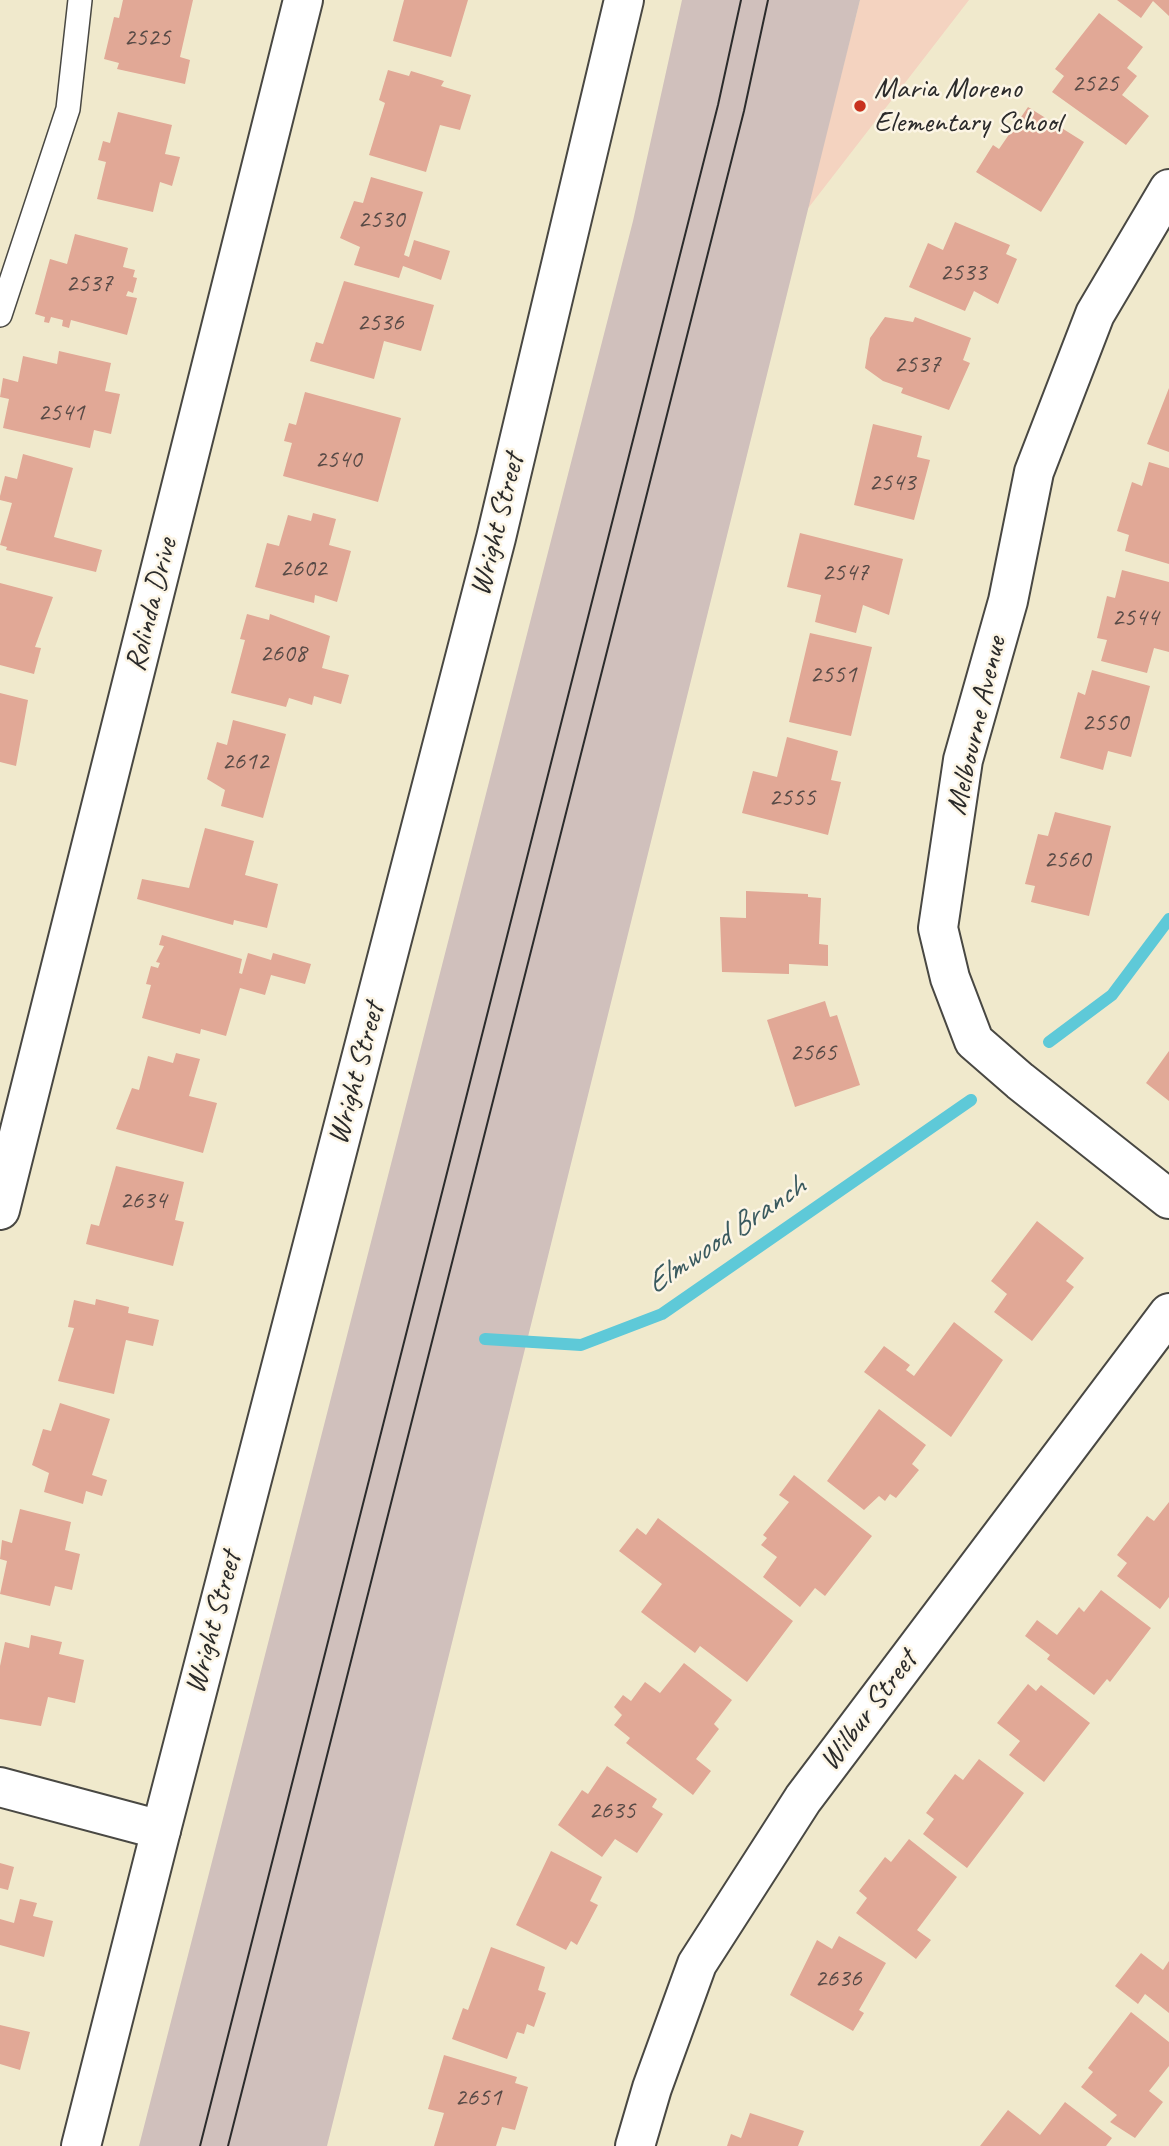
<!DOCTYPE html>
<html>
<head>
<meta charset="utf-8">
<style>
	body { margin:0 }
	canvas { display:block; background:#f0e9cc }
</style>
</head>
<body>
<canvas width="1169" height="2146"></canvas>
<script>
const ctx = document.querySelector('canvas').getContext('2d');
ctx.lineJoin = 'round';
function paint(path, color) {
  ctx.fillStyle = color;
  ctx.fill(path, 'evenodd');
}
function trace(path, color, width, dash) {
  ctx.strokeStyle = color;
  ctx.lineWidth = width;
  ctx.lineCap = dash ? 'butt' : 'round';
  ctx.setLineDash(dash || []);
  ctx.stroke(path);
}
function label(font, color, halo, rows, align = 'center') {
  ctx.font = font + ' Caveat,sans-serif';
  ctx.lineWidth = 5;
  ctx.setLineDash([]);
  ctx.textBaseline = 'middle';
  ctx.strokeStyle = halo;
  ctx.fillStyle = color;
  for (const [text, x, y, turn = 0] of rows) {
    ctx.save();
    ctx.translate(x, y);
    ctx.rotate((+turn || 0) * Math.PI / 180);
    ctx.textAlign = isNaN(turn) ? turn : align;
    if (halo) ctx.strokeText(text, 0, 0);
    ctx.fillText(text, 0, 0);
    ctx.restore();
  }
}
paint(new Path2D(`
	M860 0H969L806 211Z`), '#f4d3c0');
paint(new Path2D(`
	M682 0H860L327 2146H139L633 221Z`), '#d0c0bc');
trace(new Path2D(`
	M1049 1042 1112 995 1169 919
	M485 1339 581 1345 662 1314 971 1100`), '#5ec9d8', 12);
paint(new Path2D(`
	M123 0H193L180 57 190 60 185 84 117 69 119 63 104 59 114 17 119 18Z
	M404 0H468L451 57 393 41Z
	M1117 0H1169V16L1153 1 1141 18Z
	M1099 13 1143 47 1127 68 1137 76 1122 95 1149 116 1126 145 1052 92 1064 76 1055 69Z
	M388 70 409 76 411 71 444 81 441 86 471 95 460 130 440 125 426 172 369 155 385 103 379 100Z
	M1028 107 1084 142 1041 212 976 172 993 145 999 149Z
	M118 112 172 125 165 154 180 157 172 186 160 182 153 212 97 199 106 162 98 160 103 141 110 143Z
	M371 177 423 192 404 255 409 257 414 240 450 251 441 280 403 266 399 278 354 265 360 247 340 238 354 201 363 203Z
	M955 222 1010 245 1006 254 1017 259 998 304 974 291 965 311 909 287 928 243 943 250Z
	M75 234 128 248 123 267 135 270 133 277 137 278 133 293 128 291 126 296 137 298 127 335 71 320 69 328 62 326 63 320 51 317 49 323 44 322 45 317 35 314 50 259 67 264Z
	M344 281 434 305 421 351 384 341 374 379 310 361 316 342 323 344Z
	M885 317 913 322 915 317 971 338 963 360 970 363 949 410 901 393 903 388 883 381 865 368 870 338Z
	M59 351 111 363 105 391 120 394 111 434 94 430 90 448 3 428 9 399 0 397 3 378 18 382 23 356 57 364Z
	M1169 388V452L1147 444Z
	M305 392 401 418 378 502 283 476 292 443 284 441 289 423 296 425Z
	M873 424 922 436 917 457 930 460 914 520 854 505Z
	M23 454 73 468 54 537 102 550 96 572 6 550 7 547 0 545 12 503 0 500V496L5 476 17 479Z
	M1149 462 1169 468V564L1125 551 1129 535 1117 531 1132 482 1142 486Z
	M313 513 336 519 329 545 351 551 337 602 315 595 314 603 255 587 267 543 279 546 288 515 311 521Z
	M800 533 903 559 889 615 863 605 856 633 815 622 821 595 787 587Z
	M1122 570 1169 582V652L1154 648 1147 673 1101 661 1107 640 1097 638 1107 596 1115 598Z
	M0 583 53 597 35 647 41 648 34 674 0 665Z
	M247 614 269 620 270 614 330 636 322 668 349 675 341 704 314 696 312 705 289 698 286 707 231 693 245 640 240 639Z
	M810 633 872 647 851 736 789 722Z
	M1092 670 1150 686 1131 757 1108 751 1103 770 1060 758 1078 692 1085 695Z
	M0 693 28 700 16 766 0 762Z
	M233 720 286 734 263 818 221 806 225 790 207 779 217 742 227 745Z
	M787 737 838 751 831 780 841 782 828 835 742 813 753 771 777 777Z
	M1055 812 1111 826 1089 916 1031 902 1035 886 1025 884 1038 834 1048 836Z
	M205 828 254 841 245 875 278 884 267 928 234 920 233 925 137 899 142 879 189 888Z
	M746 891 808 894V897L821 898 819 944 828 945V966L789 964V974L722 972 720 917 746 918Z
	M162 935 242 959 239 973 242 974 248 953 271 960 273 953 311 964 305 984 271 975 265 995 240 988 226 1036 201 1029 200 1034 142 1018 151 985 146 984 151 966 158 968 160 963 156 962 164 946 159 945Z
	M825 1001 830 1017 837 1015 860 1085 795 1107 767 1020Z
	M1169 1051V1101L1146 1083Z
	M176 1053 200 1059 189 1096 217 1103 203 1153 116 1129 132 1088 139 1090 148 1056 173 1063Z
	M116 1166 184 1182 175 1220 184 1222 173 1266 86 1244 91 1224 99 1226Z
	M1037 1221 1084 1258 1066 1281 1074 1287 1032 1341 994 1312 1007 1294 991 1281Z
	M96 1299 129 1307 128 1313 159 1320 153 1346 126 1340 114 1394 58 1381 74 1328 68 1327 74 1300 95 1305Z
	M954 1322 1003 1360 951 1437 864 1372 884 1346 910 1365 906 1370 914 1376Z
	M60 1403 110 1419 92 1475 107 1480 102 1496 86 1491 83 1504 44 1492 49 1473 32 1465 43 1429 51 1431Z
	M879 1409 926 1445 912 1464 919 1470 896 1498 890 1494 885 1501 879 1496 864 1510 827 1481Z
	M794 1475 872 1536 825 1596 815 1588 800 1607 763 1577 777 1557 761 1545 767 1538 763 1535 789 1502 779 1495Z
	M1169 1502V1597L1160 1609 1117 1576 1127 1563 1117 1555 1147 1516 1154 1521Z
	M20 1509 71 1522 65 1550 80 1554 72 1590 55 1586 50 1606 0 1594 7 1561 0 1559 2 1540 12 1543Z
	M658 1518 793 1621 747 1682 700 1646 695 1653 641 1612 662 1584 619 1551 637 1528 646 1535Z
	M1101 1590 1151 1628 1110 1682 1107 1679 1094 1695 1047 1659 1050 1655 1025 1636 1037 1620 1057 1635 1079 1607 1084 1612Z
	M31 1635 62 1642 59 1654 84 1660 75 1703 48 1697 41 1726 0 1719V1666L5 1642 29 1648Z
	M684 1663 732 1700 714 1724 719 1729 696 1759 711 1771 693 1795 626 1743 630 1738 614 1725 622 1715 614 1707 623 1695 631 1701 645 1682 660 1693Z
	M1028 1684 1036 1691 1041 1685 1090 1723 1044 1782 1009 1755 1020 1741 997 1723Z
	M979 1759 1024 1793 967 1868 923 1834 934 1819 926 1813 955 1774 963 1780Z
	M607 1766 657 1799 652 1807 663 1814 637 1853 615 1839 602 1857 558 1825 582 1790 588 1794Z
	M909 1839 957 1877 917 1930 931 1940 916 1959 856 1913 867 1898 859 1891 885 1857 891 1862Z
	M551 1851 602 1877 590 1901 598 1905 577 1945 571 1941 566 1950 516 1925Z
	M0 1863 14 1867 8 1890 0 1888Z
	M20 1899 37 1903 33 1916 53 1921 44 1957 0 1945V1919L14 1923Z
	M839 1936 886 1963 859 2010 864 2013 853 2031 790 1995 817 1940 832 1949Z
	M491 1947 545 1967 538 1990 546 1993 534 2027 527 2024 524 2034 517 2032 507 2059 452 2039 463 2008 468 2010Z
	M1141 1953 1163 1970 1169 1961V2013L1145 1994 1138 2004 1115 1986Z
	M1131 2012 1169 2042V2066L1149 2091 1163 2102 1135 2138 1110 2122 1117 2115 1081 2087 1093 2072 1088 2068Z
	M0 2025 30 2032 20 2070 0 2064Z
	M444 2055 517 2077 515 2083 528 2087 515 2130 502 2127 496 2146H434L444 2113 428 2109Z
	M1065 2102 1112 2138 1106 2146H980L1008 2110 1040 2135Z
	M750 2113 804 2131 798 2146H727L731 2134 741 2138Z`), '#e1a896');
const service = new Path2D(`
	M0 315 68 109 80 0`);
const minor = new Path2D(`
	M1169 189 1095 314 1034 472 1008 601 963 760 938 928 950 978 974 1041 1020 1081 1169 1199
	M0 1210 303 0
	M0 1787 161 1830
	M635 2146 652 2088 697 1964 803 1799 1169 1313`);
const tertiary = new Path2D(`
	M81 2146 161 1830 496 538 624 0`);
trace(service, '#494843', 26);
trace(minor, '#494843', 42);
trace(tertiary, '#494843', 42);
trace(service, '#fff', 23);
trace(minor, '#fff', 38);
trace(tertiary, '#fff', 38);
trace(new Path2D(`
	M200 2146 718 105 741 0
	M228 2146 744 111 768 0`), '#2b2b2b', 2);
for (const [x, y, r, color] of [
	[860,106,7,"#c8321e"]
]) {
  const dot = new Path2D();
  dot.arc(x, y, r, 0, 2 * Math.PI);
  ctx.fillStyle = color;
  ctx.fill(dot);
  trace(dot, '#fcf5e5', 2.5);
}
label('26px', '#584a46', null, [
	["2525",147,38],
	["2525",1095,84],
	["2530",381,220],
	["2533",963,273],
	["2537",89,284],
	["2536",380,323],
	["2537",917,365],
	["2541",61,413],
	["2540",338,460],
	["2543",892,483],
	["2602",303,569],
	["2547",845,573],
	["2544",1135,618],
	["2608",283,654],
	["2551",833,675],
	["2550",1105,723],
	["2612",245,762],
	["2555",792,798],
	["2560",1067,860],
	["2565",813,1053],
	["2634",143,1201],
	["2635",612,1811],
	["2636",838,1979],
	["2651",478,2098]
]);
label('30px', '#2b2b2b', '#fcf5e5', [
	["Maria Moreno",874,89],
	["Elementary School",874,123]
], 'left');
label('30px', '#2b2b2b', '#fcf5e5', [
	["Wright Street",498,525,-76],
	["Rolinda Drive",152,605,-76],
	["Melbourne Avenue",977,726,-77],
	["Wright Street",357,1074,-75],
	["Wright Street",214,1623,-75],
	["Wilbur Street",869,1711,-53]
]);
label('italic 32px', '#3a5a5f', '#fcf5e5', [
	["Elmwood Branch",726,1236,-34]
]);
</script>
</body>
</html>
